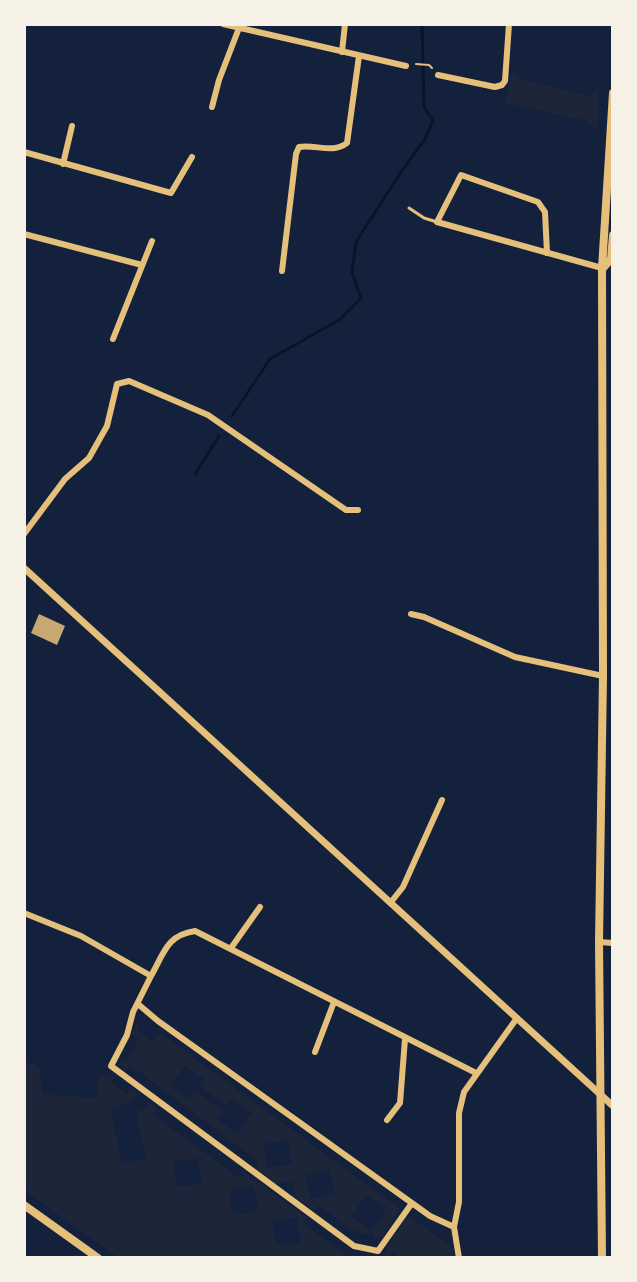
<!DOCTYPE html>
<html>
<head>
<meta charset="utf-8">
<style>
	body { margin:0 }
	#map { position:relative; width:637px; height:1282px; overflow:hidden; background:#14213d; font-family:"Alegreya Sans",sans-serif }
	canvas { display:block }
	.frame { position:absolute; inset:0; border:26px solid #f6f1e7; pointer-events:none }
</style>
</head>
<body>
<div id="map">
<canvas width="637" height="1282"></canvas>
<div class="frame"></div>
</div>
<script>
const ctx = document.querySelector('canvas').getContext('2d');
ctx.lineJoin = 'round';
function paint(path, color) {
  ctx.fillStyle = color;
  ctx.fill(path, 'evenodd');
}
function trace(path, color, width, dash) {
  ctx.strokeStyle = color;
  ctx.lineWidth = width;
  ctx.lineCap = dash ? 'butt' : 'round';
  ctx.setLineDash(dash || []);
  ctx.stroke(path);
}
paint(new Path2D(`
	M512 71 520 79 589 96 598 88 597 132 588 121 506 103Z
	M136 1023 140 1026 137 1031 153 1043 160 1033 400 1209 383 1236 375 1240 373 1234C352 1236 335 1216 319 1205L314 1210 295 1197 293 1184 290 1182 275 1184 255 1169 259 1162 130 1065 125 1071 121 1065 119 1058 126 1062 139 1038 132 1034ZM185 1066 205 1080 201 1087 227 1106 232 1099 252 1113 238 1134 218 1120 223 1111 196 1092 190 1100 170 1086ZM288 1139 292 1164 267 1168 263 1144ZM330 1170 335 1195 310 1199 306 1174ZM366 1195 386 1209 382 1216 383 1218 371 1230 351 1216Z
	M24 1062 36 1064V1066L41 1069 40 1083 42 1084V1094L96 1098 100 1074 115 1077 111 1083 127 1094 132 1089 138 1094 133 1101 110 1109 122 1162 132 1160 133 1162 146 1159 136 1112 143 1110 151 1103 158 1109 154 1115 240 1179 245 1173 307 1218 304 1224 348 1257 351 1254 356 1258H119L24 1190ZM198 1158 202 1183 177 1187 173 1162ZM254 1186 258 1211 233 1215 229 1190ZM297 1217 301 1242 277 1245 272 1221Z
	M409 1216 449 1245 453 1252V1258H401L392 1252 388 1258H385L386 1247Z`), '#1d2539');
trace(new Path2D(`
	M232 416 270 359 339 320 361 298 352 272 356 242 401 172 425 139 433 120 424 107 422 24
	M195 474 219 436`), '#0b132b', 3);
paint(new Path2D(`
	M39 614 65 626 57 645 31 633Z`), '#c6a872');
trace(new Path2D(`
	M416 64 429 65 432 68`), '#e5c07b', 2);
trace(new Path2D(`
	M409 208 424 218 437 222`), '#e5c07b', 3);
trace(new Path2D(`
	M223 24 406 66
	M342 52 345 24
	M438 75 495 87 502 85 505 81 509 24
	M212 107 219 80 239 28
	M24 152 171 193 192 157
	M63 164 72 126
	M24 234 142 265
	M547 253 545 212 538 202 461 175 437 222 602 268
	M282 271 296 154 299 147C315 144 333 154 347 143L359 56
	M113 339 152 241
	M24 534 65 479 89 458 107 426 117 384 129 381 208 415 346 510H358
	M411 614 424 617 515 657 603 676
	M391 902 403 887 442 800
	M24 913 81 936 151 976C164 953 167 935 195 931L476 1073
	M599 942 613 943
	M231 948 260 907
	M151 976 133 1012 127 1035 111 1066 354 1246 378 1251 412 1203
	M138 1004 158 1021 430 1216 454 1227
	M315 1052 334 1002
	M387 1120 400 1103 405 1039
	M459 1258 454 1227 459 1202V1113L464 1092 517 1018`), '#e5c07b', 6);
trace(new Path2D(`
	M24 568 613 1106`), '#e5c07b', 7);
trace(new Path2D(`
	M603 268 611 259 613 235
	M24 1205 98 1258
	M602 1258 599 942 603 676 602 268 613 93`), '#e5c07b', 8);
</script>
</body>
</html>
